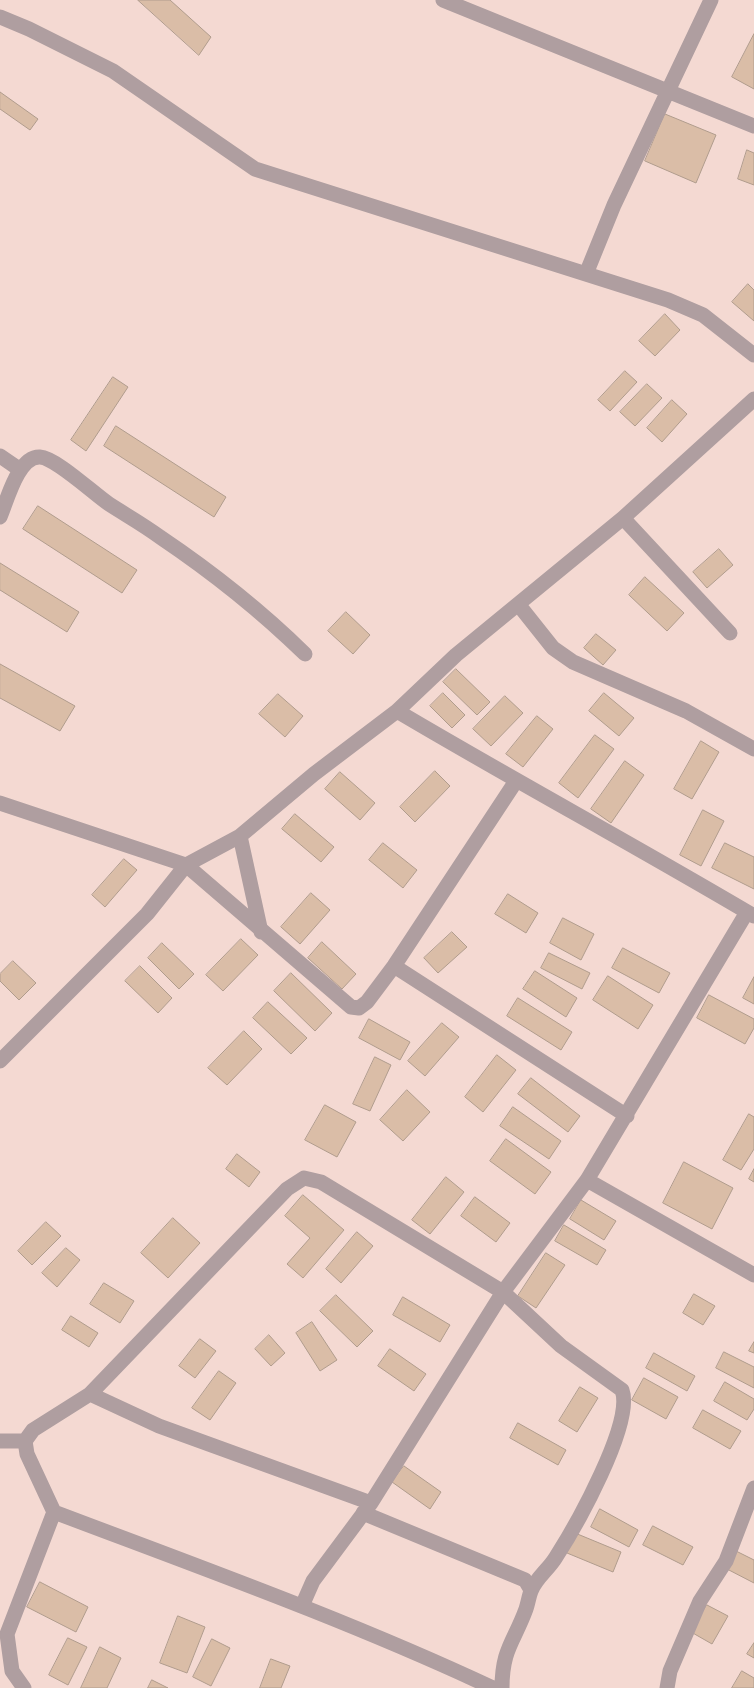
<!DOCTYPE html>
<html>
<head>
<meta charset="utf-8">
<style>
	body { margin:0 }
	canvas { display:block; background:#f4d9d2 }
</style>
</head>
<body>
<canvas width="754" height="1688"></canvas>
<script>
const ctx = document.querySelector('canvas').getContext('2d');
ctx.lineJoin = 'round';
function paint(path, color) {
  ctx.fillStyle = color;
  ctx.fill(path, 'evenodd');
}
function trace(path, color, width, dash) {
  ctx.strokeStyle = color;
  ctx.lineWidth = width;
  ctx.lineCap = dash ? 'butt' : 'round';
  ctx.setLineDash(dash || []);
  ctx.stroke(path);
}
const building = new Path2D(`
	M138 0H170L211 37 199 55Z
	M754 34V89L732 77Z
	M0 92 38 119 30 130 0 109Z
	M665 114 716 135 696 183 645 161Z
	M747 150 754 153V185L738 179Z
	M748 284 754 290V321L732 302Z
	M665 314 680 330 655 356 639 341Z
	M625 371 637 382 610 411 598 400Z
	M113 377 128 387 86 451 71 440Z
	M647 384 662 398 635 426 620 412Z
	M672 400 687 414 662 442 647 428Z
	M116 426 226 497 214 517 104 446Z
	M38 506 137 570 122 593 23 529Z
	M719 549 733 565 707 588 693 572Z
	M0 563 79 612 67 632 0 590Z
	M645 577 684 613 667 631 629 595Z
	M346 612 370 635 353 654 328 631Z
	M596 634 616 650 603 665 584 648Z
	M0 664 75 706 60 731 0 698Z
	M456 669 490 702 477 715 443 682Z
	M443 693 465 715 452 728 430 706Z
	M604 693 634 718 619 736 589 711Z
	M278 694 303 716 285 737 259 714Z
	M505 696 523 713 491 746 473 729Z
	M537 716 553 729 523 767 506 754Z
	M595 735 614 749 578 798 559 783Z
	M701 741 719 752 692 799 674 789Z
	M625 761 644 775 611 823 591 809Z
	M435 771 450 786 415 822 400 807Z
	M340 772 375 803 360 820 325 789Z
	M703 810 724 821 701 866 680 855Z
	M295 814 334 847 321 862 282 829Z
	M383 843 417 870 403 888 369 860Z
	M725 843 754 857V889L712 868Z
	M124 859 137 870 105 907 92 895Z
	M311 893 330 910 300 944 281 927Z
	M508 894 538 913 526 933 495 914Z
	M563 918 594 934 581 960 550 943Z
	M452 932 467 947 438 973 424 958Z
	M241 939 258 955 223 991 206 975Z
	M322 942 356 974 342 989 308 958Z
	M162 943 194 974 179 989 148 958Z
	M623 948 670 973 659 993 612 968Z
	M549 953 590 973 582 989 541 968Z
	M13 961 36 983 19 1000 0 981V974Z
	M140 966 172 998 158 1013 125 981Z
	M535 971 577 998 566 1017 523 989Z
	M291 973 332 1013 315 1031 274 991Z
	M608 976 653 1005 638 1029 593 1000Z
	M754 977V1004L743 998Z
	M709 995 754 1019V1028L745 1044 697 1018Z
	M518 998 572 1032 561 1050 507 1016Z
	M268 1002 307 1038 291 1054 253 1018Z
	M369 1019 410 1042 400 1060 359 1038Z
	M442 1023 459 1037 425 1076 408 1061Z
	M244 1031 262 1049 227 1085 208 1068Z
	M497 1055 516 1070 483 1112 465 1097Z
	M375 1057 391 1065 370 1111 353 1104Z
	M531 1078 580 1116 568 1132 518 1094Z
	M407 1090 430 1112 403 1141 380 1120Z
	M325 1105 356 1122 337 1157 305 1140Z
	M513 1107 561 1141 549 1159 500 1126Z
	M749 1114 754 1117V1149L741 1170 723 1160Z
	M506 1139 551 1172 535 1194 490 1161Z
	M237 1154 260 1172 249 1187 226 1169Z
	M684 1162 733 1188 712 1229 663 1203Z
	M754 1169V1182L749 1179Z
	M446 1177 464 1192 430 1234 412 1220Z
	M303 1195 344 1230 303 1278 287 1264 310 1238 285 1216Z
	M475 1197 510 1223 496 1242 461 1216Z
	M581 1200 616 1221 604 1240 570 1219Z
	M173 1218 200 1243 168 1278 141 1253Z
	M46 1222 61 1236 32 1265 18 1251Z
	M564 1225 606 1250 597 1265 555 1241Z
	M357 1232 373 1246 341 1283 326 1269Z
	M66 1248 80 1260 57 1287 42 1273Z
	M546 1253 565 1265 536 1308 518 1296Z
	M104 1283 134 1301 120 1323 90 1304Z
	M694 1294 715 1306 703 1325 683 1313Z
	M336 1295 373 1331 357 1347 320 1311Z
	M403 1297 450 1325 440 1342 393 1315Z
	M71 1316 98 1333 89 1347 62 1330Z
	M312 1322 337 1360 320 1371 296 1333Z
	M269 1335 285 1353 271 1366 255 1349Z
	M200 1339 216 1351 195 1378 179 1366Z
	M754 1342V1353L749 1351Z
	M390 1349 426 1374 414 1391 378 1366Z
	M724 1352 754 1367V1388L716 1368Z
	M654 1353 695 1376 687 1391 646 1368Z
	M219 1371 236 1383 210 1420 192 1408Z
	M644 1378 678 1397 666 1419 632 1400Z
	M725 1382 754 1399V1409L747 1420 714 1401Z
	M580 1387 598 1398 577 1432 559 1421Z
	M703 1410 741 1431 730 1449 693 1428Z
	M518 1423 566 1450 558 1465 510 1438Z
	M404 1466 441 1492 430 1509 392 1482Z
	M600 1509 638 1530 629 1547 591 1527Z
	M653 1526 693 1547 683 1565 643 1545Z
	M575 1533 621 1552 613 1572 567 1553Z
	M736 1551 754 1560V1583L727 1569Z
	M40 1582 88 1607 76 1632 27 1607Z
	M707 1605 728 1616 712 1644 691 1632Z
	M178 1616 205 1627 187 1673 160 1663Z
	M68 1638 87 1647 68 1685 49 1675Z
	M212 1639 230 1648 211 1686 193 1677Z
	M754 1643V1658L747 1654Z
	M100 1647 121 1658 107 1688H81Z
	M271 1659 290 1666 281 1688H260Z
	M742 1671 754 1678V1688H732Z
	M152 1680 168 1688H148Z`);
paint(building, '#dabda7');
trace(building, '#b09c8d', 1);
trace(new Path2D(`
	M443 0 754 126
	M0 17 29 29 113 71 255 169 668 300 703 315 754 355
	M586 274 614 205 711 0
	M0 456 19 469
	M0 517C7 501 18 456 40 457 56 458 94 494 109 504 126 515 144 525 160 537 212 572 261 611 305 654
	M623 518 730 633
	M518 604 553 648 573 662 686 711 754 749
	M397 711C515 781 636 846 754 916
	M0 803 186 865 351 1007 359 1008 367 1002 394 966 516 781
	M240 836 261 932
	M394 966 627 1116
	M0 1061 147 914 186 865 240 836 314 774 397 711 456 655 623 518 754 399
	M587 1180 754 1275
	M90 1394 159 1426 371 1503
	M0 1441H25
	M54 1512C202 1568 350 1621 493 1688
	M363 1513 525 1580 531 1590
	M302 1606 313 1581 371 1503 503 1292 587 1180 747 912
	M24 1688 12 1671 7 1634 54 1512 27 1454 25 1441 33 1430 90 1394 287 1189 304 1178 321 1182 503 1292 561 1346 622 1390C634 1423 576 1526 556 1557 549 1569 536 1578 531 1591 529 1596 528 1603 526 1609 514 1642 502 1649 502 1688
	M667 1688 670 1671 700 1601 726 1561 754 1488`), '#af9ea0', 15);
</script>
</body>
</html>
